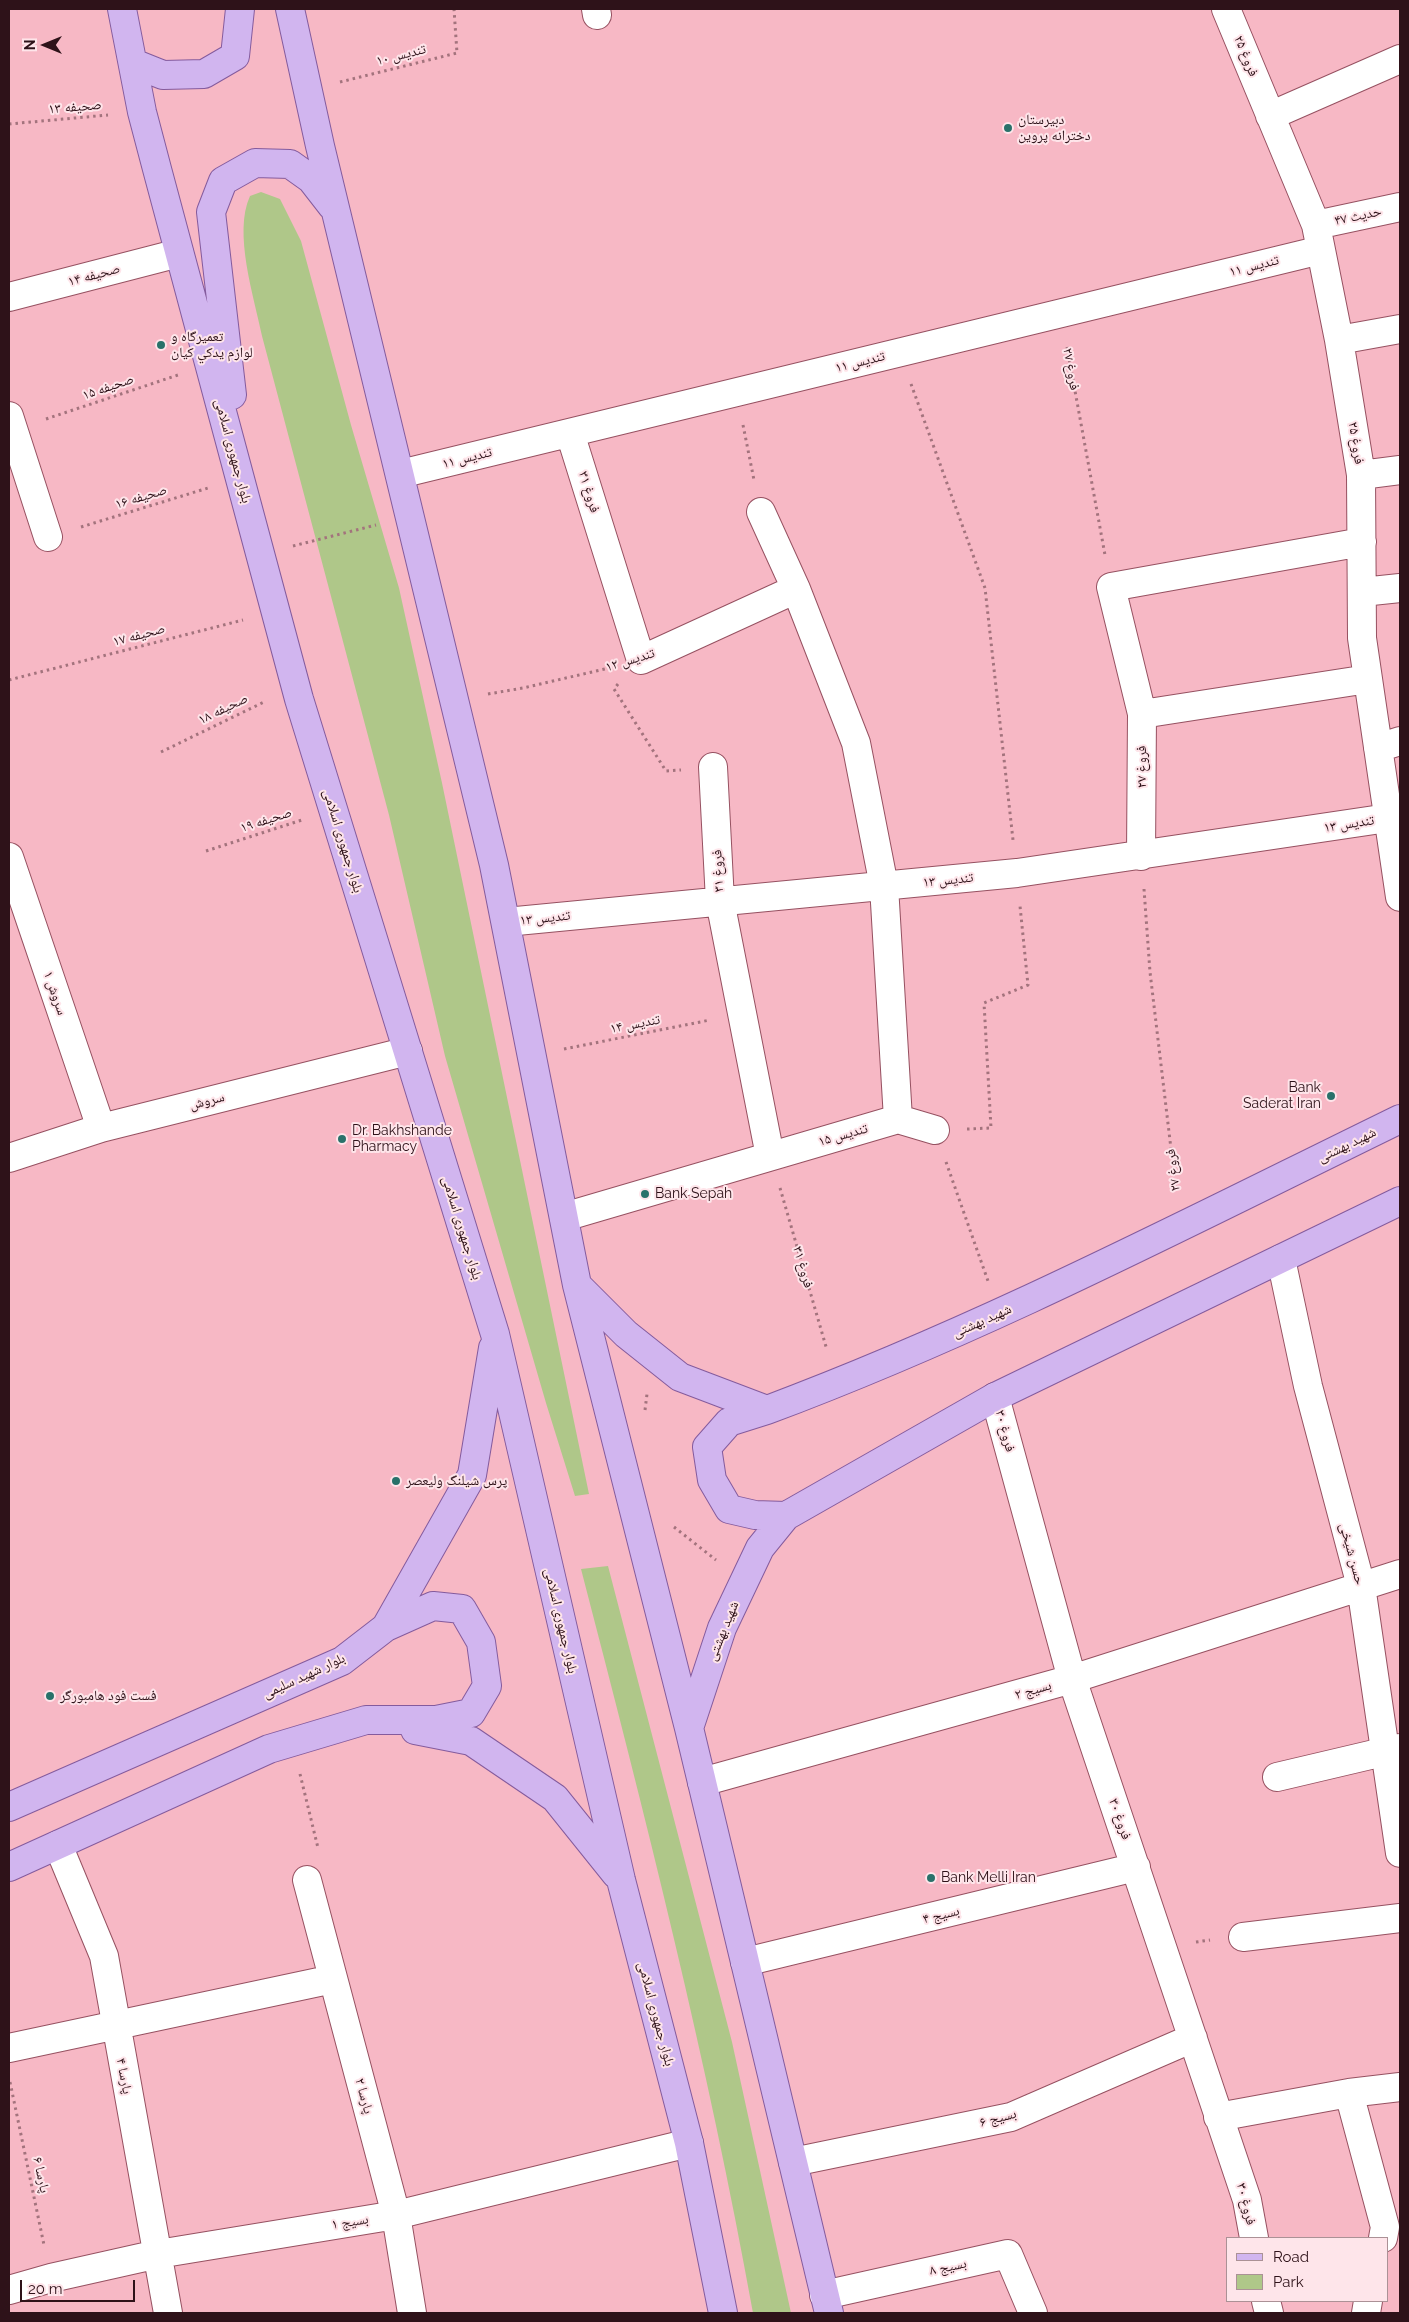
<!DOCTYPE html>
<html>
<head>
<meta charset="utf-8">
<style>
	body { margin:0 }
	#map { position:relative; width:1409px; height:2322px; overflow:hidden; background:#f7b8c5; font-family:Raleway,sans-serif }
	canvas { display:block }
	.frame { position:absolute; inset:0; border:10px solid #2e1219; pointer-events:none }
	.legend { position:absolute; left:1226px; top:2237px; width:162px; height:65px; box-sizing:border-box; background:#fee5ea; border:1px solid #ab9196; margin:0; padding:6px 9px; list-style:none; font-size:15px; color:#2e1219 }
	.legend li { display:flex; align-items:center; gap:10px; height:25px }
	.legend b { width:25px; border:1px solid #ab9196 }
	.north { position:absolute; left:20px; top:20px; width:50px; height:50px; -webkit-text-stroke:4px #fee5ea; paint-order:stroke; rotate:270deg; font-size:14px; font-weight:700; line-height:20px; text-align:center; color:#2e1219 }
	.north::after { content:''; display:block; margin:auto; width:18px; height:22px; background:#2e1219; clip-path:polygon(50% 0,100% 100%,50% 72%,0 100%) }
	.scale { position:absolute; left:20px; top:2280px; width:115px; height:22px; box-sizing:border-box; border:2px solid #2e1219; border-top:0; padding-left:6px; font-size:15px; line-height:18px; white-space:nowrap; color:#2e1219; -webkit-text-stroke:4px #fee5ea; paint-order:stroke }
</style>
</head>
<body>
<div id="map">
<canvas width="1409" height="2322"></canvas>
<div class="frame"></div>
<ul class="legend">
<li><b style="height:6px;background:#d1b5ef"></b>Road</li>
<li><b style="height:14px;background:#afc789"></b>Park</li>
</ul>
<div class="north">N</div>
<div class="scale">20 m</div>
</div>
<script>
const ctx = document.querySelector('canvas').getContext('2d');
ctx.lineJoin = 'round';
function paint(path, color) {
  ctx.fillStyle = color;
  ctx.fill(path, 'evenodd');
}
function trace(path, color, width, dash) {
  ctx.strokeStyle = color;
  ctx.lineWidth = width;
  ctx.lineCap = dash ? 'butt' : 'round';
  ctx.setLineDash(dash || []);
  ctx.stroke(path);
}
function label(font, color, halo, rows, align = 'center') {
  ctx.font = font + ' Raleway,"Noto Naskh Arabic",sans-serif';
  ctx.lineWidth = 4;
  ctx.setLineDash([]);
  ctx.textBaseline = 'middle';
  ctx.strokeStyle = halo;
  ctx.fillStyle = color;
  for (const [text, x, y, turn = 0] of rows) {
    ctx.save();
    ctx.translate(x, y);
    ctx.rotate((+turn || 0) * Math.PI / 180);
    ctx.textAlign = isNaN(turn) ? turn : align;
    if (halo) ctx.strokeText(text, 0, 0);
    ctx.fillText(text, 0, 0);
    ctx.restore();
  }
}
paint(new Path2D(`
	M261 192 280 199 301 241 351 425 399 588 442 783 589 1494 575 1496 546 1403 445 1056 389 815 262 336C254 296 233 233 250 196Z
	M608 1566 732 2042 791 2313H753C708 2062 645 1815 581 1569Z`), '#afc789');
const minor = new Path2D(`
	M596 9 597 15
	M1226 9 1316 225 1339 340 1361 475 1362 638 1400 897
	M1270 116 1400 59
	M1316 225 1400 207
	M9 297 179 253
	M1339 340 1400 329
	M9 416 48 537
	M570 433 641 660 796 589
	M400 474 1321 250
	M1361 475 1400 470
	M1362 592 1400 588
	M1142 714 1368 679
	M1378 748 1400 741
	M713 767 720 901 770 1156
	M1141 856 1142 714 1111 587 1362 542
	M9 857 101 1128
	M506 922 1017 873 1388 818
	M898 1119 935 1130
	M9 1158 101 1128 408 1051
	M564 1217 898 1119 884 886 856 743 796 589 761 512
	M1281 1259 1308 1386 1361 1586 1400 1853
	M995 1397 1072 1679 1247 2200 1254 2238
	M1277 1777 1400 1748
	M702 1782 1072 1679 1400 1574
	M58 1845 104 1956 168 2313
	M307 1880 396 2215 412 2313
	M1243 1937 1400 1918
	M745 1962 1136 1867
	M9 2048 333 1979
	M1349 2093 1385 2227 1383 2238
	M1218 2117 1349 2093 1400 2087
	M793 2162 1011 2117 1193 2038
	M9 2290 51 2278 158 2254 396 2215 689 2143
	M824 2295 1008 2254 1033 2313
	M1266 2301 1269 2313
	M1366 2313 1368 2301`);
const major = new Path2D(`
	M122 9 142 112 157 169 299 699 495 1334 621 1880 689 2143 723 2313
	M290 9 320 146 494 865 577 1285 689 1728 829 2313
	M133 63 163 75 204 74 235 56 240 9
	M232 395 211 212 223 181 255 163 290 164 311 179 332 206
	M577 1285 626 1334 680 1377 767 1410C984 1329 1191 1221 1400 1119
	M767 1410 729 1422 707 1447 712 1480 729 1509 755 1515 786 1516
	M689 1728 722 1628 760 1548 786 1516 995 1397 1400 1201
	M415 1730 471 1741 555 1798 616 1874
	M9 1807 342 1661 386 1627 472 1475 493 1348
	M9 1867 269 1749 366 1720H436L471 1713 487 1686 481 1642 462 1609 433 1606 386 1627`);
trace(minor, '#965161', 30);
trace(major, '#845b9d', 30);
trace(new Path2D(`
	M340 82 457 53 454 9
	M9 124 108 115
	M1067 347 1105 555
	M911 384 985 588 1013 840
	M46 419 178 375
	M743 425 754 480
	M81 527 208 488
	M293 546 376 525
	M9 680 243 620
	M618 684 614 689 666 771 681 770
	M488 694 523 688 609 668
	M161 752 264 702
	M206 851 302 820
	M1144 889 1150 972 1176 1191
	M564 1049 710 1020
	M967 1129 991 1128 984 1003 1028 985 1020 906
	M946 1162 988 1281
	M780 1188 827 1350
	M645 1410 647 1394
	M674 1527 716 1560
	M300 1774 318 1848
	M1196 1942 1210 1940
	M10 2082 44 2245`), '#a3737d', 3, [2.5, 4]);
trace(minor, '#fff', 28);
trace(major, '#d1b5ef', 28);
for (const [x, y, r, color] of [
	[1008,128,5,"#29716a"],
	[161,345,5,"#29716a"],
	[1331,1096,5,"#29716a"],
	[342,1139,5,"#29716a"],
	[645,1194,5,"#29716a"],
	[396,1481,5,"#29716a"],
	[50,1696,5,"#29716a"],
	[931,1878,5,"#29716a"]
]) {
  const dot = new Path2D();
  dot.arc(x, y, r, 0, 2 * Math.PI);
  ctx.fillStyle = color;
  ctx.fill(dot);
  trace(dot, '#fee5ea', 2);
}
label('14px', '#2e1219', '#fee5ea', [
	["تندیس ۱۰",401,55,-14],
	["فروغ ۲۵",1246,56,68],
	["صحیفه ۱۳",75,107,-5],
	["حدیث ۴۷",1358,216,-12],
	["تندیس ۱۱",1254,266,-14],
	["صحیفه ۱۴",94,275,-15],
	["تندیس ۱۱",860,362,-14],
	["فروغ ۲۷",1071,369,80],
	["صحیفه ۱۵",108,387,-19],
	["فروغ ۲۵",1356,443,81],
	["بلوار جمهوری اسلامی",233,451,75],
	["تندیس ۱۱",467,458,-14],
	["فروغ ۳۱",589,492,73],
	["صحیفه ۱۶",141,497,-17],
	["صحیفه ۱۷",139,635,-15],
	["تندیس ۱۲",630,660,-17],
	["صحیفه ۱۸",223,709,-26],
	["فروغ ۲۷",1142,767,-90],
	["صحیفه ۱۹",266,820,-18],
	["تندیس ۱۳",1349,824,-9],
	["بلوار جمهوری اسلامی",343,841,73],
	["فروغ ۳۱",718,871,-93],
	["تندیس ۱۳",948,880,-6],
	["تندیس ۱۳",545,918,-6],
	["سروش ۱",55,993,71],
	["تندیس ۱۴",635,1024,-11],
	["سروش",207,1101,-14],
	["تندیس ۱۵",843,1135,-16],
	["شهید بهشتی",1347,1145,-26],
	["فروغ ۲۷",1173,1170,-97],
	["بلوار جمهوری اسلامی",462,1228,73],
	["فروغ ۳۱",803,1267,74],
	["شهید بهشتی",982,1321,-24],
	["فروغ ۳۰",1005,1431,75],
	["حسن شیخی",1352,1554,75],
	["بلوار جمهوری اسلامی",561,1621,77],
	["شهید بهشتی",723,1631,-68],
	["بلوار شهید سلیمی",304,1676,-25],
	["بسیج ۲",1033,1690,-16],
	["فروغ ۳۰",1120,1819,71],
	["بسیج ۴",941,1915,-14],
	["بلوار جمهوری اسلامی",656,2014,75],
	["پارسا ۴",124,2076,79],
	["پارسا ۲",364,2096,75],
	["بسیج ۶",998,2118,-15],
	["پارسا ۶",41,2175,78],
	["فروغ ۳۰",1246,2204,76],
	["بسیج ۱",350,2222,-9],
	["بسیج ۸",948,2267,-12]
]);
label('14px', '#2e1219', '#fee5ea', [
	["دبیرستان",1018,120],
	["دخترانه پروین",1018,136],
	["تعميرگاه و",171,337],
	["لوازم يدكي كيان",171,353],
	["Bank",1321,1088,"right"],
	["Saderat Iran",1321,1104,"right"],
	["Dr. Bakhshande",352,1131],
	["Pharmacy",352,1147],
	["Bank Sepah",655,1194],
	["پرس شیلنگ ولیعصر",406,1481],
	["فست فود هامبورگر",60,1696],
	["Bank Melli Iran",941,1878]
], 'left');
</script>
</body>
</html>
